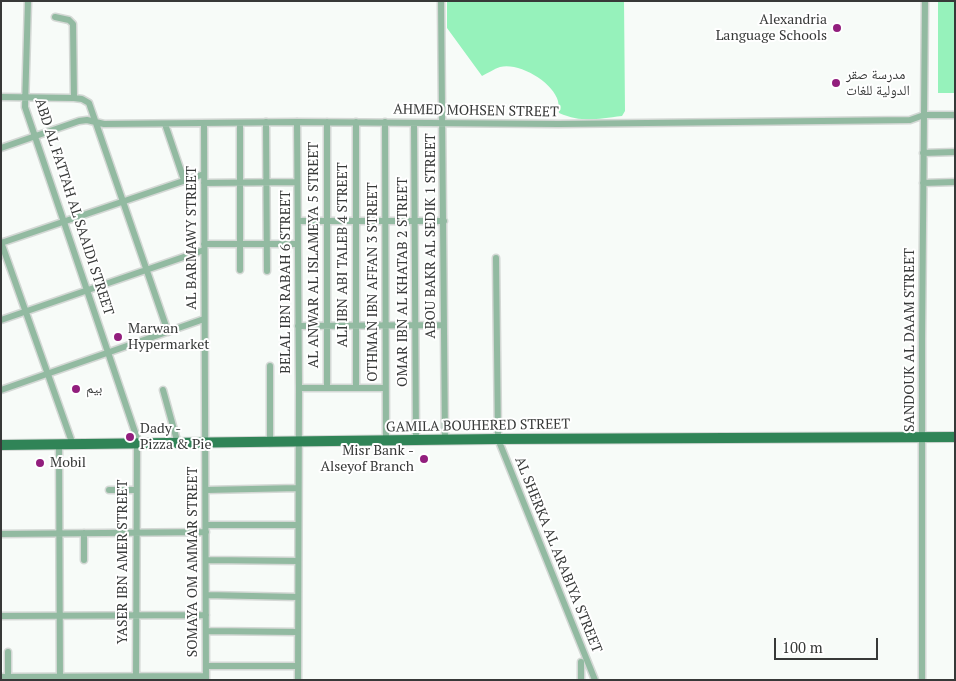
<!DOCTYPE html>
<html>
<head>
<meta charset="utf-8">
<style>
	body { margin:0 }
	#map { position:relative; width:956px; height:681px; overflow:hidden; background:#f7fbf8; font-family:"PT Serif",serif }
	canvas { display:block }
	.frame { position:absolute; inset:0; border:2px solid #373938; pointer-events:none }
	.scale { position:absolute; left:774px; top:638px; width:104px; height:22px; box-sizing:border-box; border:2px solid #373938; border-top:0; padding-left:6px; font-size:15px; line-height:18px; white-space:nowrap; color:#373938; -webkit-text-stroke:4px #fff; paint-order:stroke }
</style>
</head>
<body>
<div id="map">
<canvas width="956" height="681"></canvas>
<div class="frame"></div>
<div class="scale">100 m</div>
</div>
<script>
const ctx = document.querySelector('canvas').getContext('2d');
ctx.lineJoin = 'round';
function paint(path, color) {
  ctx.fillStyle = color;
  ctx.fill(path, 'evenodd');
}
function trace(path, color, width, dash) {
  ctx.strokeStyle = color;
  ctx.lineWidth = width;
  ctx.lineCap = dash ? 'butt' : 'round';
  ctx.setLineDash(dash || []);
  ctx.stroke(path);
}
function label(font, color, halo, rows, align = 'center') {
  ctx.font = font + ' "PT Serif","Noto Naskh Arabic",serif';
  ctx.lineWidth = 4;
  ctx.setLineDash([]);
  ctx.textBaseline = 'middle';
  ctx.strokeStyle = halo;
  ctx.fillStyle = color;
  for (const [text, x, y, turn = 0] of rows) {
    ctx.save();
    ctx.translate(x, y);
    ctx.rotate((+turn || 0) * Math.PI / 180);
    ctx.textAlign = isNaN(turn) ? turn : align;
    if (halo) ctx.strokeText(text, 0, 0);
    ctx.fillText(text, 0, 0);
    ctx.restore();
  }
}
paint(new Path2D(`
	M447 1H624L625 111 622 116C596 119 583 123 559 113 558 109 559 105 558 101 553 82 519 62 500 67 494 69 488 73 482 76L447 28Z
	M938 1H955V93H938Z`), '#96f2bb');
const street = new Path2D(`
	M28 1 25 107 139 444
	M441 1 445 440
	M55 17 69 20 73 24 74 98
	M1 97 74 98 82 99 89 103 168 332
	M266 122 267 271
	M297 122 299 388 298 680
	M327 122V388
	M356 122V388
	M385 122 386 441
	M240 123V270
	M414 123 416 441
	M165 124 184 180
	M204 124 206 680
	M1 148 79 121 87 120 104 124 297 122 559 124 910 120 924 115H955
	M923 153 955 152
	M204 183 297 182
	M923 183 955 182
	M298 221H444
	M1 242 73 445
	M1 243 204 174
	M204 244H298
	M496 258 498 439 595 680
	M1 320 204 250
	M298 326 444 325
	M270 366V443
	M299 388H385
	M1 390 204 319
	M163 390 178 444
	M59 445 60 680
	M109 490H136
	M206 490 298 488
	M206 525H298
	M1 534 206 532
	M84 560V533
	M206 560 298 561
	M206 595 298 597
	M1 616 206 615
	M206 631 298 632
	M207 666H298
	M1 677 206 676
	M8 677V652
	M136 680 137 444
	M581 680V662
	M922 680V339L925 1`);
const primary = new Path2D(`
	M1 445 498 439 955 437`);
trace(street, '#d4d8d5', 9);
trace(primary, '#d4d8d5', 12);
trace(street, '#92baa1', 6);
trace(primary, '#308457', 10);
for (const [x, y, r, color] of [
	[837,28,5,"#921e7d"],
	[836,83,5,"#921e7d"],
	[118,337,5,"#921e7d"],
	[76,389,5,"#921e7d"],
	[130,437,5,"#921e7d"],
	[424,459,5,"#921e7d"],
	[40,463,5,"#921e7d"]
]) {
  const dot = new Path2D();
  dot.arc(x, y, r, 0, 2 * Math.PI);
  ctx.fillStyle = color;
  ctx.fill(dot);
  trace(dot, '#fff', 2);
}
label('14px', '#373938', '#fff', [
	["Alexandria",827,20,"right"],
	["Language Schools",827,36,"right"],
	["مدرسة صقر",846,75],
	["الدولية للغات",846,91],
	["Marwan",128,329],
	["Hypermarket",128,345],
	["بيم",86,389],
	["Dady -",140,429],
	["Pizza & Pie",140,445],
	["Misr Bank -",414,451,"right"],
	["Alseyof Branch",414,467,"right"],
	["Mobil",50,463]
], 'left');
label('14px', '#373938', '#fff', [
	["AHMED MOHSEN STREET",476,111,1],
	["ABD AL FATTAH AL SAAIDI STREET",74,207,72],
	["ABOU BAKR AL SEDIK 1 STREET",431,236,-90],
	["AL BARMAWY STREET",192,238,-90],
	["AL ANWAR AL ISLAMEYA 5 STREET",314,255,-90],
	["ALI IBN ABI TALEB 4 STREET",343,255,-90],
	["BELAL IBN RABAH 6 STREET",286,282,-90],
	["OTHMAN IBN AFFAN 3 STREET",373,282,-90],
	["OMAR IBN AL KHATAB 2 STREET",403,282,-90],
	["SANDOUK AL DAAM STREET",910,340,-90],
	["GAMILA BOUHERED STREET",478,426,-1],
	["AL SHERKA AL ARABIYA STREET",558,555,68],
	["YASER IBN AMER STREET",123,562,-90],
	["SOMAYA OM AMMAR STREET",193,562,-90]
]);
</script>
</body>
</html>
